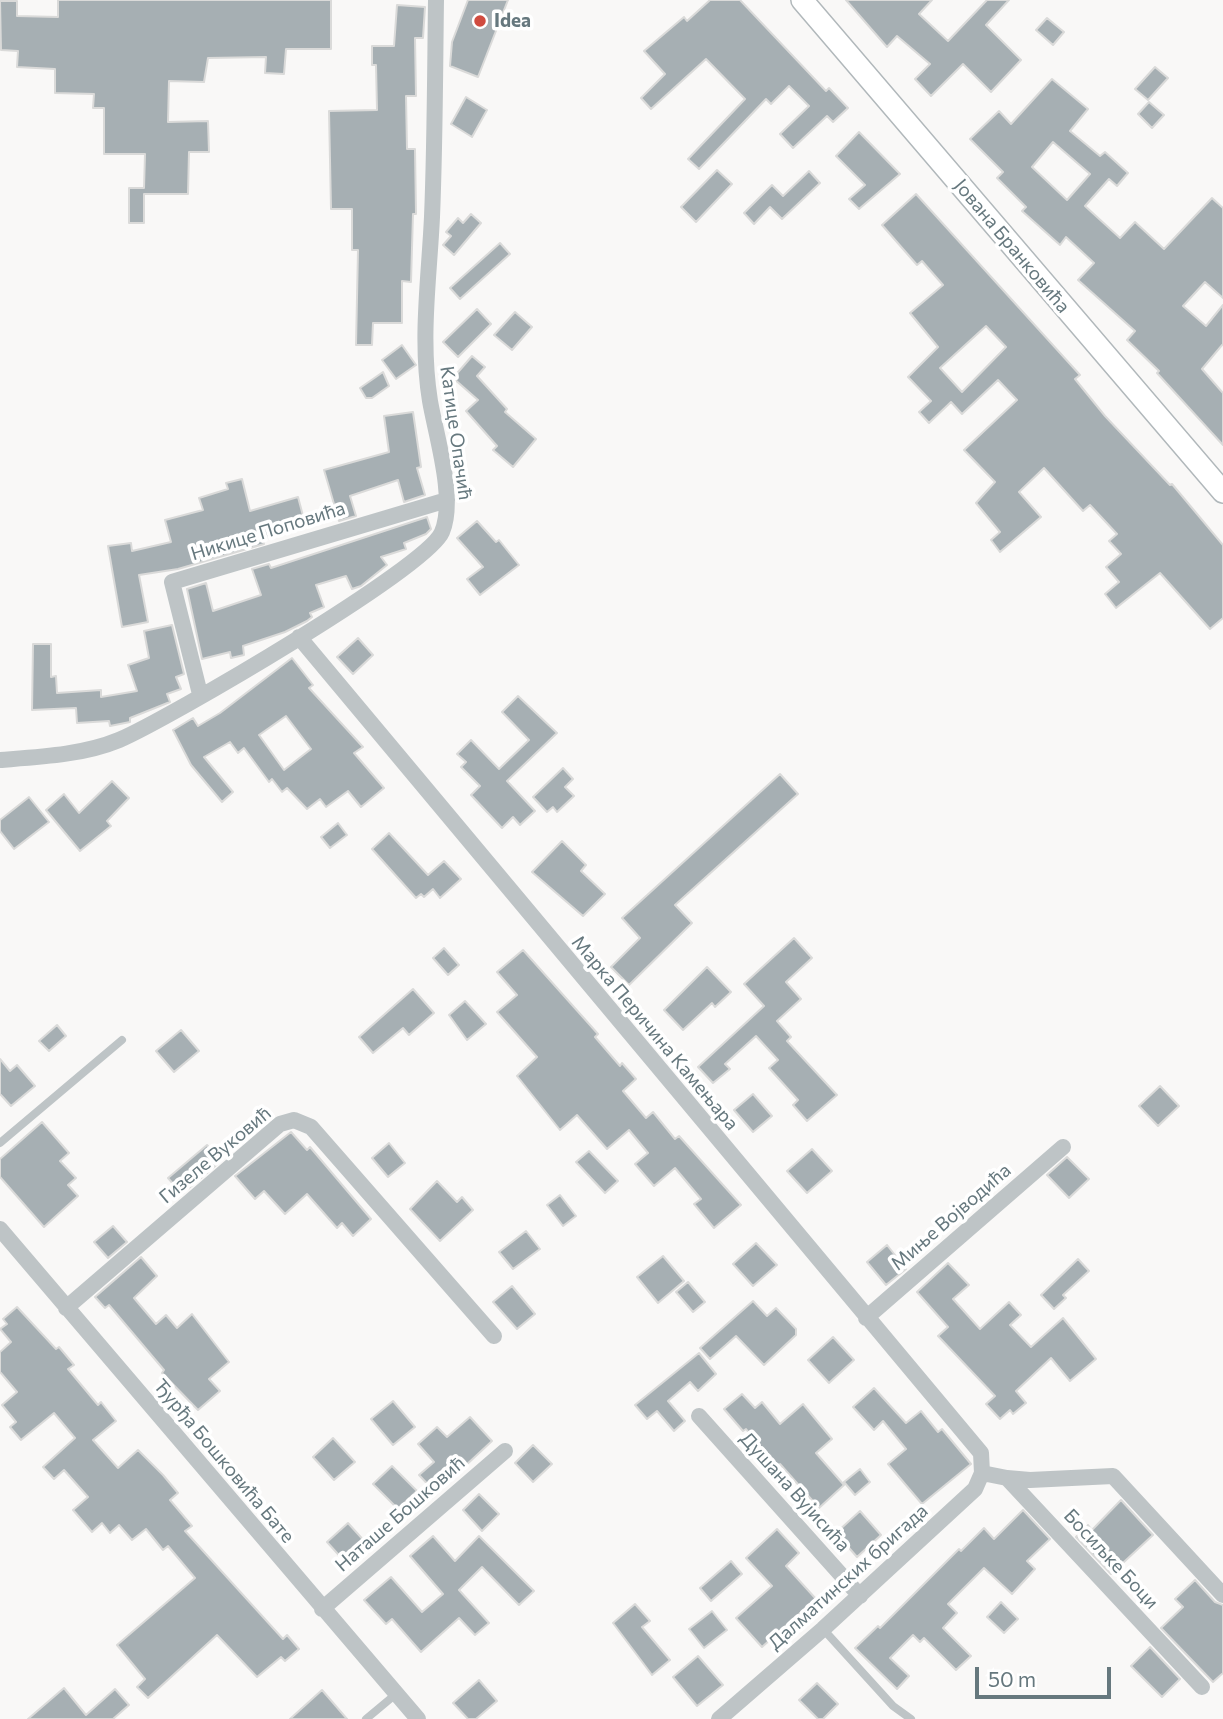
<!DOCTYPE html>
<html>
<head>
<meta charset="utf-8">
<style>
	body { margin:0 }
	#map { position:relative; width:1223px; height:1719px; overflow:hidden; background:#f9f8f7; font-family:Commissioner,sans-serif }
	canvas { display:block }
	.scale { position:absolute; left:975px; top:1667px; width:136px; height:32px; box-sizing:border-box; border:4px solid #66787e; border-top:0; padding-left:9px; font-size:21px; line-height:24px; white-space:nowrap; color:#66787e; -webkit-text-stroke:5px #fff; paint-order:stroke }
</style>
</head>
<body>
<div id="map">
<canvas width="1223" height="1719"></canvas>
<div class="scale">50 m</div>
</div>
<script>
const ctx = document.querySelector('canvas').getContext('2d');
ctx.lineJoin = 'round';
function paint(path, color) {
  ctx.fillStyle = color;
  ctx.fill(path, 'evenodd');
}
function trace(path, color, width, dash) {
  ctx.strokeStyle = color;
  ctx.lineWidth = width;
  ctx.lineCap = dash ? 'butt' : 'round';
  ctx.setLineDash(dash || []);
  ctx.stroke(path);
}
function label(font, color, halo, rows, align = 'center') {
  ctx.font = font + ' Commissioner,sans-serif';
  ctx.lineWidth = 7;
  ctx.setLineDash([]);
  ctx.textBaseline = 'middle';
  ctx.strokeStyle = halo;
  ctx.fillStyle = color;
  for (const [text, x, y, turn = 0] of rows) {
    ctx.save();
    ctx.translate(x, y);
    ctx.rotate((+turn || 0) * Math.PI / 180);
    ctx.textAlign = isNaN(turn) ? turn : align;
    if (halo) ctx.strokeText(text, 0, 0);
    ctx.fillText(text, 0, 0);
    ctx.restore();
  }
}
const building = new Path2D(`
	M58 0H331V49H286L284 74 265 73 266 57 208 58 204 82 169 81 168 122 208 121 209 152H189L188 194H144V223H129V188H144L145 154H104V108H93L94 94 55 93V69L17 67 18 51 1 50 0 1H17V16L58 17Z
	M468 0H508L478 77 450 66 452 42Z
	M710 0H740L826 91 829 88 848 108 833 122 827 116 793 148 780 134 809 106 789 86 771 104 766 99 699 169 688 159 745 99 706 59 651 109 641 98 665 74 644 51 684 17 687 21Z
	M846 0H932L919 14 948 41 987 0H1009L986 25 1021 60 991 92 963 64 931 96 915 79 930 64 897 36 887 47Z
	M397 5 425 7 423 38H415L416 96H406L407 149H415L416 214H413L411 282 402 281V323H373L372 345H356L358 250H352V209H331L329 111 377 110 376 65H372V46H394Z
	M1047 18 1064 32 1053 45 1036 30Z
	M1155 67 1168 78 1148 100 1135 89Z
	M1052 79 1088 109 1070 131 1100 156 1105 152 1128 173 1117 186 1109 179 1085 206 1120 238 1135 222 1164 249 1212 198 1223 208V298L1205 282 1183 306 1206 326 1223 305V344L1202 369 1223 393V445L1157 373 1159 371 1127 340 1135 331 1078 280 1094 263 1066 237 1060 245 1022 211 1026 207 997 178 1003 172 970 139 999 111 1011 124ZM1053 142 1090 174 1067 200 1032 167Z
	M466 97 487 110 472 137 451 124Z
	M1149 102 1164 115 1152 128 1138 114Z
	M859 132 900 174 859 209 849 199 865 185 836 156Z
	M717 170 732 184 696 222 681 207Z
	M809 171 820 183 782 219 770 207 754 224 744 213 772 185 783 196Z
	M916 194 1080 375 1075 379 1105 416 1170 485 1172 484 1223 545V618L1210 629 1160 573 1116 608 1105 594 1119 582 1106 567 1121 554 1109 541 1117 534 1090 505 1083 511 1044 468 1019 492 1041 517 1000 552 991 540 1000 532 976 503 995 482 964 450 1017 400 998 380 962 414 951 402 929 423 919 412 931 401 908 377 938 347 910 313 943 285 922 261 917 265 882 225ZM986 326 1006 347 962 392 940 368Z
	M471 214 481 223 454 255 443 245 451 236 446 232 458 218 463 223Z
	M500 243 510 254 460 299 450 288Z
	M477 309 491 324 458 357 443 342Z
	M515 312 532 327 512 350 494 335Z
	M402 345 416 365 396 379 382 360Z
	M472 356 485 367 477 376 507 409 505 412 536 439 513 467 493 450 497 446 466 411 478 400 453 378Z
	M383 372 389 386 372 398H366L360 388Z
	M413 412 421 467 417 468 425 495 404 502 398 480 350 496 356 516 339 521 324 470 389 452 384 416Z
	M242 479 250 511 298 497 306 527 262 539 264 544 178 569 139 575 148 622 122 627 108 546 131 543 132 551 171 542 165 520 203 510 199 498 228 489 226 483Z
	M427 517 431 529 426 534 404 543 406 549 381 557 387 565 361 586 352 589 346 576 316 585 324 607 310 613 312 617 307 621 285 632 243 646 244 655 231 658 230 652 202 659 187 589 206 583 213 611 261 595 252 569 269 564 271 568Z
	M477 521 496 542 499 540 519 565 480 595 467 579 483 567 457 538Z
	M172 625 184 674 176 677 181 689 167 694 170 702 130 718V722L110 726 109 721 77 723 76 708 32 710 33 644H51V677L56 676 57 693 101 690V697L137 691 128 665 149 658 144 631Z
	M358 638 373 655 353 674 337 657Z
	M292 658 313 685 309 688 363 747 354 753 384 788 361 807 348 791 326 807 320 799 307 809 287 788 282 792 272 779 269 782 244 748 238 753 230 742 204 757 233 792 222 802 191 765 173 730 193 718 198 726 220 713ZM286 716 311 749 284 770 259 735Z
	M518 696 557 733 507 781 535 811 520 825 513 817 502 828 471 795 480 786 461 767 466 762 457 754 471 740 499 769 529 740 502 712Z
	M563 768 573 779 565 787 574 796 557 812 553 807 547 812 533 797Z
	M780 774 798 794 675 905 692 923 629 985 611 967 640 938 622 918Z
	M112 781 129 798 107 821 111 826 80 851 46 810 64 794 79 813Z
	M29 797 49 822 14 849 0 831V820Z
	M338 823 347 835 330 848 321 837Z
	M389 833 428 875 444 861 461 879 440 898 433 889 424 897 421 894 416 898 372 849Z
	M562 841 586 865 581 871 605 894 583 916 532 872Z
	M794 938 812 958 786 982 801 999 777 1021 791 1037 787 1041 837 1095 807 1121 793 1105 798 1100 769 1068 778 1060 756 1036 725 1064 730 1069 713 1083 698 1067 764 1006 744 984Z
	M444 948 459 965 448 975 433 958Z
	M523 950 598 1034 595 1037 620 1066 622 1063 636 1079 623 1091 646 1118 653 1112 675 1139 679 1136 741 1205 714 1228 694 1204 701 1199 675 1168 654 1186 635 1164 648 1153 629 1130 607 1149 577 1115 560 1130 517 1076 537 1057 497 1012 517 995 497 972Z
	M707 967 731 992 715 1007 712 1003 683 1030 664 1010Z
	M413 989 434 1013 409 1035 403 1028 373 1053 359 1037Z
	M465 1001 486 1024 467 1040 449 1015Z
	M57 1025 66 1036 49 1051 39 1041Z
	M181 1030 199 1051 174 1072 156 1051Z
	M0 1059 10 1071 17 1065 35 1086 11 1106 0 1094Z
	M1160 1086 1179 1106 1158 1126 1139 1106Z
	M753 1094 772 1116 753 1132 734 1110Z
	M42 1122 69 1153 60 1161 76 1178 68 1185 78 1196 44 1227 0 1177V1159Z
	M291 1132 307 1150 310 1147 371 1219 353 1236 342 1223 337 1228 307 1194 285 1214 264 1191 255 1199 235 1176Z
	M389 1143 405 1163 388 1177 372 1158Z
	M207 1145 221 1161 182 1194 168 1178Z
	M812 1149 832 1171 807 1193 787 1171Z
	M589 1151 618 1181 605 1193 576 1162Z
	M1067 1157 1089 1179 1069 1198 1047 1175Z
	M437 1181 457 1202 462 1197 473 1210 440 1241 410 1209Z
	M560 1195 576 1216 563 1226 547 1205Z
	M113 1226 127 1242 108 1258 94 1242Z
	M526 1231 540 1249 513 1269 499 1252Z
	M756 1243 777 1265 753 1286 733 1264Z
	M887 1245 906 1269 886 1285 867 1262Z
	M663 1256 684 1281 658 1303 637 1277Z
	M141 1257 157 1276 134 1298 156 1324 166 1315 177 1328 192 1314 229 1362 209 1379 220 1391 198 1410 162 1373 164 1370 109 1305 105 1308 95 1297Z
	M1078 1259 1089 1271 1063 1295 1066 1298 1054 1309 1041 1295Z
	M948 1263 969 1285 953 1299 980 1329 1009 1302 1021 1315 1010 1325 1031 1347 1063 1318 1096 1359 1070 1381 1051 1358 1016 1391 1026 1403 1013 1414 1010 1410 1000 1419 986 1404 995 1396 938 1336 948 1327 917 1292Z
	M688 1282 705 1302 693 1312 676 1292Z
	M512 1286 535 1314 517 1329 493 1302Z
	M753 1301 767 1316 776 1308 796 1329V1335L764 1365 736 1336 710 1359 700 1348Z
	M17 1307 56 1349 59 1347 74 1365 68 1369 98 1405 101 1402 116 1421 93 1440 118 1468 138 1450 163 1475 178 1493 170 1500 192 1526 185 1531 283 1639 287 1635 299 1649 285 1661 281 1657 257 1677 217 1635 148 1698 137 1687 145 1679 117 1645 195 1578 168 1546 163 1550 146 1529 132 1540 119 1525 110 1533 102 1523 92 1532 73 1510 88 1497 64 1470 54 1479 43 1467 75 1438 54 1413 21 1440 10 1427 16 1422 2 1405 17 1392 0 1372V1352L11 1342 0 1329 7 1324 3 1319Z
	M833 1337 854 1360 829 1383 808 1360Z
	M699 1353 716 1374 698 1391 690 1382 668 1401 685 1421 674 1431 657 1411 647 1419 635 1405Z
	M874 1388 906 1423 921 1411 938 1432 942 1429 971 1464 922 1504 888 1464 906 1449 883 1421 874 1430 853 1407Z
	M742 1394 755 1408 762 1402 780 1424 803 1404 832 1439 816 1453 844 1485 819 1508 780 1464 776 1467 746 1429 743 1431 724 1409Z
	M393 1401 415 1427 393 1445 371 1419Z
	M470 1417 492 1441 436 1493 419 1475 434 1462 418 1444 437 1427 447 1437Z
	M333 1438 355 1462 334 1480 313 1457Z
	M533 1445 552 1464 533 1482 515 1463Z
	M392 1466 417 1491 398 1509 373 1484Z
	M860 1469 870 1482 855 1495 844 1482Z
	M479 1494 499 1514 482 1531 463 1510Z
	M1121 1500 1153 1535 1111 1574 1076 1537 1088 1525 1092 1530Z
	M1023 1510 1050 1539 1027 1561 1035 1569 1012 1594 984 1568 948 1604 957 1613 943 1628 971 1656 956 1670 924 1638 920 1642 913 1635 890 1658 909 1676 897 1689 855 1648 878 1626 880 1628 959 1549 961 1551 984 1528 994 1539Z
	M860 1511 881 1535 857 1557 836 1533Z
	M348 1523 367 1544 346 1563 327 1542Z
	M777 1529 799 1553 786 1566 816 1599 762 1647 736 1618 772 1586 746 1558Z
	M433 1536 455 1561 479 1536 534 1591 519 1605 482 1567 459 1590 489 1623 475 1635 459 1618 421 1652 392 1619 386 1624 364 1600 391 1577 422 1612 443 1594 410 1556Z
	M731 1561 742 1574 711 1601 700 1588Z
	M1195 1580 1215 1602 1223 1605V1673L1213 1682 1161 1628 1183 1607 1175 1599Z
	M1001 1602 1018 1619 1004 1633 987 1617Z
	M635 1604 650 1621 642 1627 670 1660 652 1675 613 1623Z
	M712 1611 727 1630 704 1648 689 1629Z
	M1150 1647 1180 1679 1162 1697 1131 1666Z
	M698 1656 723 1685 697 1706 673 1677Z
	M479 1680 497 1701 476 1719H468L453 1703Z
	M817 1683 838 1704 823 1719H818L799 1700Z
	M64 1688 86 1715 115 1689 129 1705 113 1719H28Z
	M322 1690 347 1719H290Z`);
paint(building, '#a6afb3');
trace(building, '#dadad9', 2);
const secondary = new Path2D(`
	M802 0 1223 492`);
trace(secondary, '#b1b8bb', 24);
trace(new Path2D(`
	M0 1143 122 1040
	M823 1629 893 1706 911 1719
	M366 1719 396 1694`), '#bec4c6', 8);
trace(new Path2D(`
	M299 637 981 1453 982 1473 975 1489 823 1629 719 1719
	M200 694 172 582 447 500
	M0 760C39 757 83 755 119 740 168 719 427 568 442 532 456 499 436 436 430 401 420 339 429 280 432 217 435 145 435 72 436 0
	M0 1229 418 1719
	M66 1308 280 1124 294 1120 311 1127 494 1336
	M866 1318 1063 1147
	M699 1416 860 1596
	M982 1473 1007 1478 1202 1687
	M1007 1478 1030 1480 1113 1476 1223 1595
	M322 1609 505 1451`), '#bec4c6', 16);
trace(secondary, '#fff', 21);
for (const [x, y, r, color] of [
	[480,21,7,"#d04b3f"]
]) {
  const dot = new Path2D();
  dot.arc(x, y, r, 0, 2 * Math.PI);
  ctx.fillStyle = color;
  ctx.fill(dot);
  trace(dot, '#fff', 2.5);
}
label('bold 19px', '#66787e', '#fff', [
	["Idea",494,21]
], 'left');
label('19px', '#66787e', '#fff', [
	["Јована Бранковића",1012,246,50],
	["Катице Опачић",456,433,82],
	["Никице Поповића",268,531,-17],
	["Марка Перичина Камењара",655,1033,50],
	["Гизеле Вуковић",215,1155,-40],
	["Миње Војводића",951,1217,-41],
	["Ђурђа Бошковића Бате",224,1461,50],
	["Душана Вујисића",795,1492,48],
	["Наташе Бошковић",400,1514,-41],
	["Босиљке Боци",1111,1559,47],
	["Далматинских бригада",848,1577,-42]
]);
</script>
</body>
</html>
